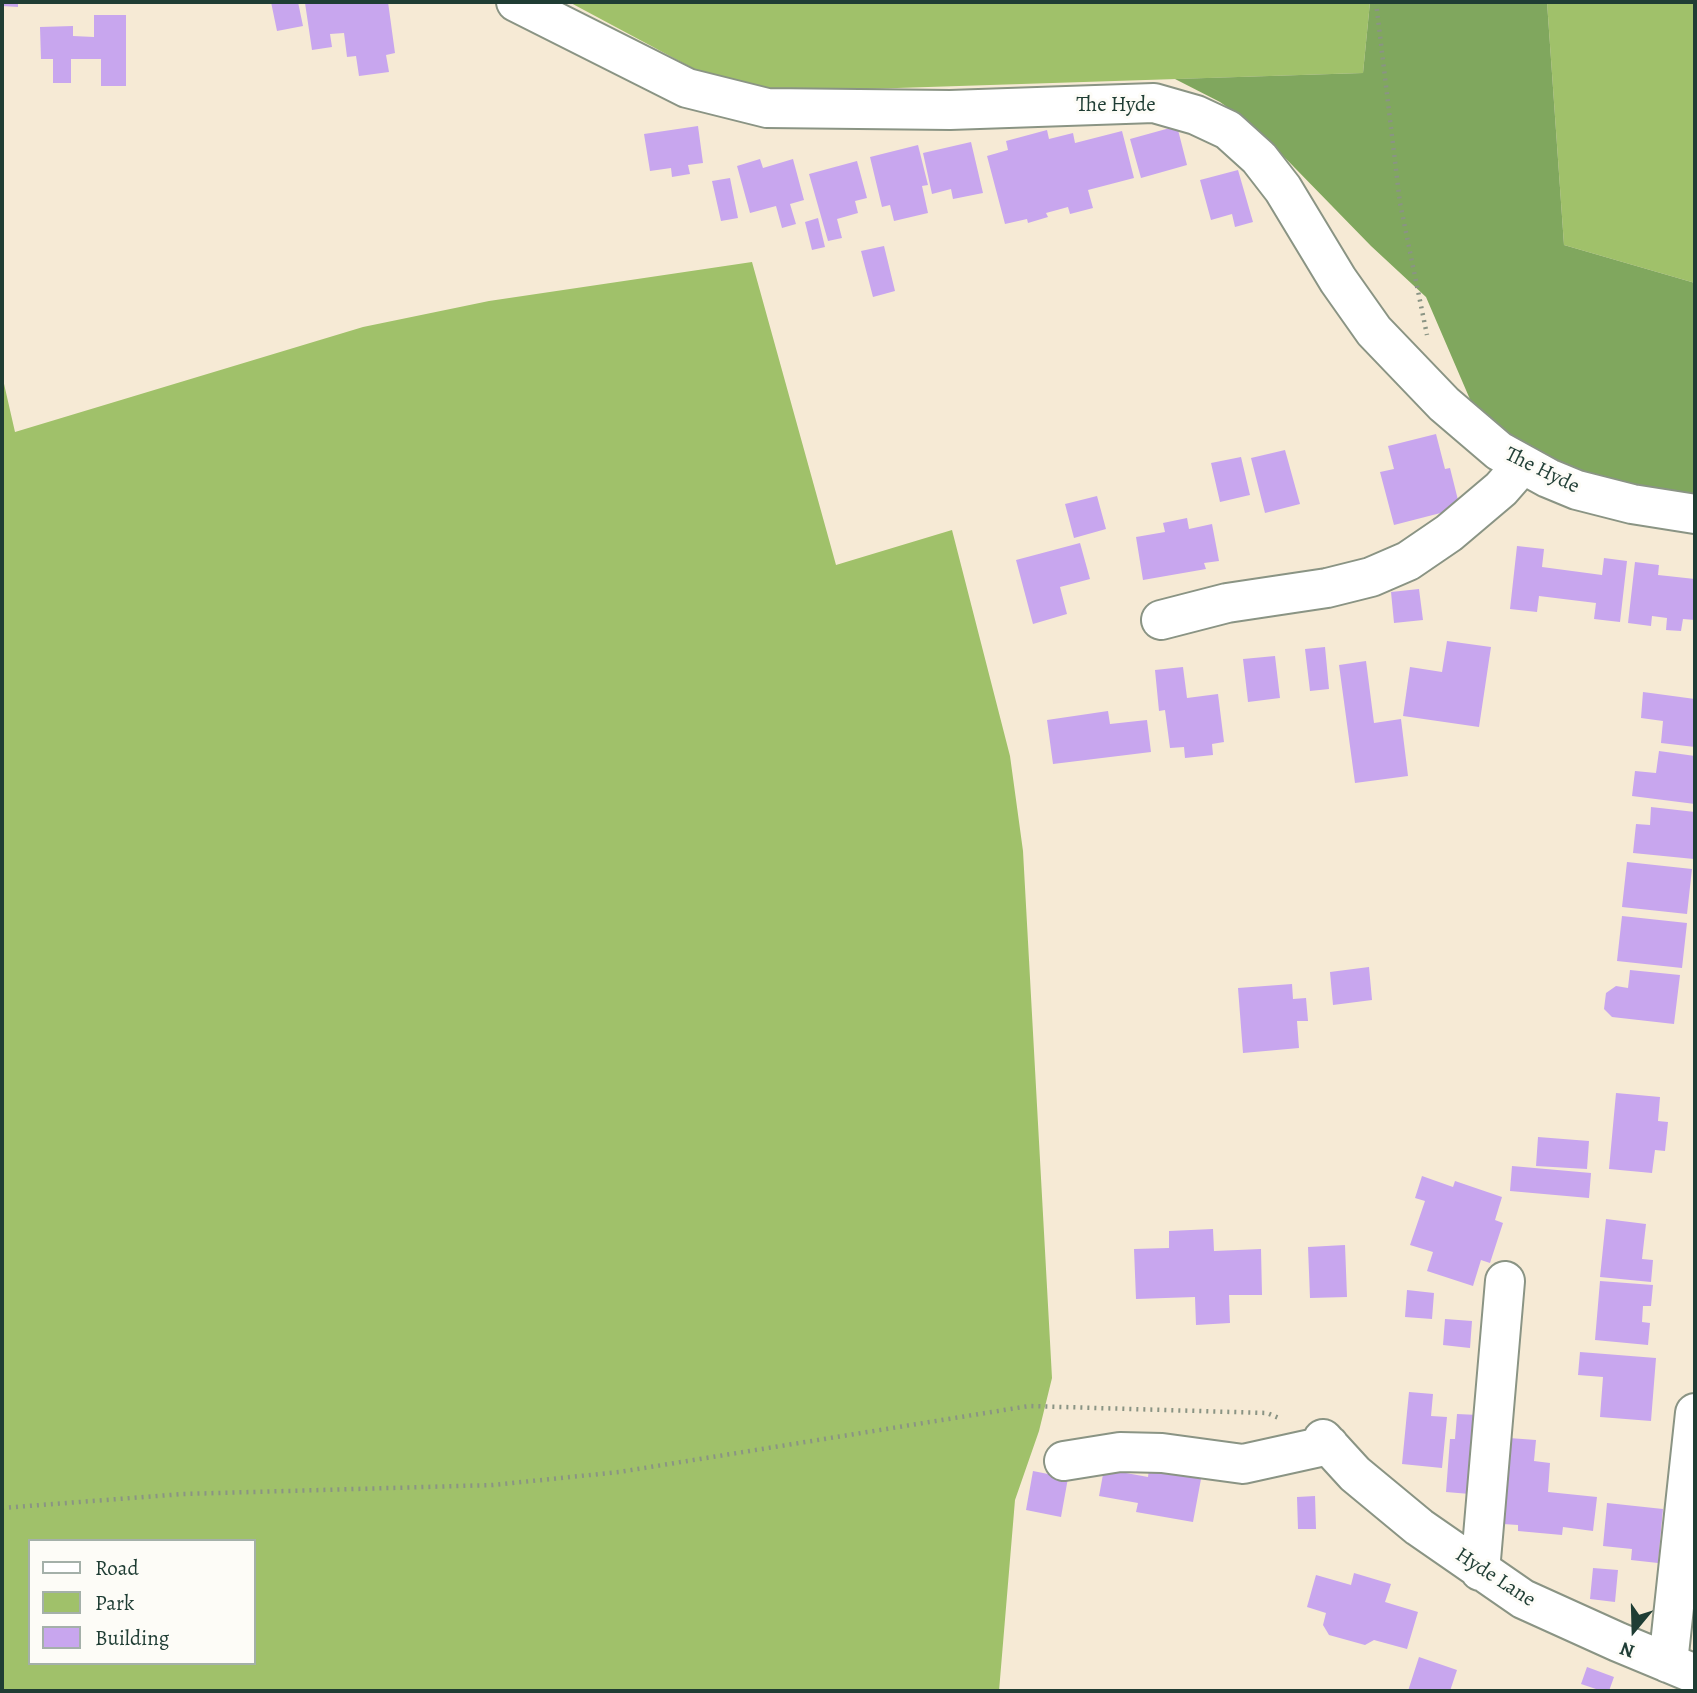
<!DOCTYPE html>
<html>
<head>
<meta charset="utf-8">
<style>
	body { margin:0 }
	#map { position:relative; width:1697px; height:1693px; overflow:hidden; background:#f6ead5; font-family:Alegreya,serif }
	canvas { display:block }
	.frame { position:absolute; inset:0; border:4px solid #1f3d34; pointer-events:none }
	.legend { position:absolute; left:28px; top:1539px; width:228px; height:126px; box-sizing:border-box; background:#fdfcf7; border:2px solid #a4b0a9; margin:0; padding:9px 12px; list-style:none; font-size:21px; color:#1f3d34 }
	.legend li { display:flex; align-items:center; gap:14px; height:35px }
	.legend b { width:35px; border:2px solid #a4b0a9 }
	.north { position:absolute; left:1599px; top:1595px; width:70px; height:70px; -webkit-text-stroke:5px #fdfcf7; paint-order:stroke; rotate:199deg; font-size:19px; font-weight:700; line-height:28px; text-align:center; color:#1f3d34 }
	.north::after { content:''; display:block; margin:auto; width:24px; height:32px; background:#1f3d34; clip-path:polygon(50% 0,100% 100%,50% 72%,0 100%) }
</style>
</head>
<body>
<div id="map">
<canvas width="1697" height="1693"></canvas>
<div class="frame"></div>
<ul class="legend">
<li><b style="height:9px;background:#fff"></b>Road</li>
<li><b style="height:19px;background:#a0c16a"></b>Park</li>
<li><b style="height:19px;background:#c8a6ee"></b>Building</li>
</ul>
<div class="north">N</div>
</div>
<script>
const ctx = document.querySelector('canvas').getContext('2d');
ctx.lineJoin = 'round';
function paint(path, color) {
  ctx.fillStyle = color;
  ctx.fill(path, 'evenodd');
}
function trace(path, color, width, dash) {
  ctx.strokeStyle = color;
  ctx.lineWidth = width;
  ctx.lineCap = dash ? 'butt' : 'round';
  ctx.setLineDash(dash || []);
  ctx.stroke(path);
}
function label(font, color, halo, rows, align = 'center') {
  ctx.font = font + ' Alegreya,serif';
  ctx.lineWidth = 6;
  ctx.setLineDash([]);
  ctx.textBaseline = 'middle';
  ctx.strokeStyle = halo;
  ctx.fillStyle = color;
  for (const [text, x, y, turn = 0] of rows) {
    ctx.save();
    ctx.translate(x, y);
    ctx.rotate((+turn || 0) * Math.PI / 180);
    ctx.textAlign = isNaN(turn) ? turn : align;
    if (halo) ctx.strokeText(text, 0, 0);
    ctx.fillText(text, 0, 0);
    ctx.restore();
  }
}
paint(new Path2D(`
	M569 2H1370L1363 73 773 92 711 78Z
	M1547 2H1695V283L1564 245Z
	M752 262 836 565 952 530 1010 756 1023 851 1052 1378 1039 1431 1015 1500 999 1691H2V375L15 432 363 327 489 301ZM30 1541H254V1663H30Z`), '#a0c16a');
paint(new Path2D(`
	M1370 2H1547L1564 245 1695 283V503L1542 467 1472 404 1426 297 1371 246 1255 127 1220 102 1175 79 1363 73Z`), '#80a75e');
paint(new Path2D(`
	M2 2H18V7L2 6Z
	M271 2H298L303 26 277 31Z
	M388 2 395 53 386 55 389 72 359 76 356 56 347 57 344 33 330 34 332 47 312 50 305 3Z
	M94 15H126V86H101V59H71V83H53V59H41L40 27 73 26V36L94 37Z
	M698 126 703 163 688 165 690 174 672 177 671 168 650 171 644 134Z
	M1177 126 1187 165 1141 178 1130 139Z
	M1047 130 1049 139 1073 133 1075 143 1122 131 1134 178 1088 190 1093 208 1070 214 1068 207 1046 213 1048 217 1028 223 1027 219 1005 224 987 156 1008 150 1006 141Z
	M971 142 983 193 953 199 951 189 932 194 923 153Z
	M918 145 928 185 922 186 928 213 894 221 890 205 882 207 870 157Z
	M760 159 763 168 793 159 804 200 790 204 796 224 782 228 776 206 750 213 737 166Z
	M857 161 867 198 855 201 858 213 837 219 842 238 828 241 809 174Z
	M1238 170 1253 222 1235 227 1232 214 1211 220 1200 180Z
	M730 178 738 218 721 221 712 181Z
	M818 218 825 247 812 250 805 222Z
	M884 246 895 291 873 297 861 251Z
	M1436 434 1445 469 1450 468 1460 508 1394 525 1380 472 1394 469 1388 446Z
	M1285 450 1300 504 1265 513 1251 458Z
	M1241 457 1250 495 1220 502 1211 463Z
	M1097 496 1106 529 1074 538 1065 504Z
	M1187 518 1189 529 1212 524 1219 561 1204 563 1206 569 1143 580 1136 537 1165 532 1163 523Z
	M1080 543 1090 579 1060 587 1067 614 1033 624 1016 560Z
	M1517 546 1544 549 1542 567 1602 575 1604 558 1627 561 1620 622 1594 619 1596 603 1539 596 1537 612 1510 609Z
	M1635 562 1659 565 1658 575 1695 579V620L1683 619 1681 631 1666 630 1667 618 1652 616 1651 626 1628 623Z
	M1419 589 1423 620 1394 623 1391 592Z
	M1447 641 1491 647 1479 727 1403 716 1410 667 1442 672Z
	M1325 647 1329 689 1310 691 1305 649Z
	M1275 656 1280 698 1248 702 1243 659Z
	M1366 661 1374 723 1401 719 1408 776 1355 783 1339 665Z
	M1183 667 1187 698 1218 694 1224 742 1212 744 1213 755 1185 758 1184 747 1170 748 1165 710 1159 711 1155 670Z
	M1643 692 1695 699V747L1661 743 1663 721 1641 718Z
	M1108 711 1110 724 1147 720 1151 752 1053 764 1047 720Z
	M1659 751 1695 756V804L1632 796 1635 771 1656 773Z
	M1651 807 1695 812 1694 859 1633 853 1636 824 1650 825Z
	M1627 862 1692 869 1687 914 1622 907Z
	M1622 916 1687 923 1682 968 1617 961Z
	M1369 967 1372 1000 1333 1005 1330 972Z
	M1630 970 1680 975 1674 1024 1612 1017 1604 1009 1606 993 1616 986 1628 988Z
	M1292 984 1293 999 1306 998 1308 1021H1297L1299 1048 1243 1053 1238 988Z
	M1616 1093 1660 1097 1658 1121 1668 1122 1665 1151 1655 1150 1652 1173 1609 1169Z
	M1538 1137 1589 1141 1587 1169 1536 1166Z
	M1512 1166 1591 1173 1589 1198 1510 1191Z
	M1422 1176 1453 1187 1455 1181 1502 1197 1495 1220 1503 1223 1490 1263 1481 1260 1473 1286 1427 1271 1433 1252 1410 1245 1425 1201 1415 1198Z
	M1606 1219 1646 1224 1642 1259 1653 1260 1651 1282 1600 1277Z
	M1213 1229 1214 1251 1261 1249 1262 1295H1229L1230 1323 1196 1325 1195 1297 1136 1299 1134 1249 1169 1248V1231Z
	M1345 1245 1347 1297 1310 1298 1308 1247Z
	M1600 1281 1653 1285 1651 1306H1643L1642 1322 1650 1323 1648 1345 1595 1340Z
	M1407 1290 1434 1293 1432 1319 1405 1317Z
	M1445 1319 1472 1321 1470 1348 1443 1345Z
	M1580 1352 1656 1358 1651 1421 1600 1417 1603 1377 1578 1375Z
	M1409 1392 1433 1394 1431 1416 1447 1417 1442 1468 1402 1464Z
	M1457 1414 1478 1415 1482 1495 1446 1492 1450 1439H1455Z
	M1509 1438 1536 1440 1534 1461 1550 1463 1548 1492 1597 1497 1593 1531 1563 1527 1562 1535 1518 1531V1525L1503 1524Z
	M1104 1469 1148 1477 1149 1469 1201 1479 1193 1522 1136 1512 1138 1503 1099 1496Z
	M1033 1471 1068 1478 1061 1517 1026 1510Z
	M1315 1496 1316 1529H1298L1297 1497Z
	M1607 1503 1663 1509 1658 1563 1631 1560 1632 1549 1603 1546Z
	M1593 1568 1618 1570 1615 1602 1590 1599Z
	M1354 1573 1391 1584 1385 1602 1418 1612 1407 1649 1374 1640 1365 1645 1329 1635 1323 1625 1326 1613 1307 1607 1316 1575 1351 1585Z
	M1419 1657 1457 1670 1450 1691H1408Z
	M1587 1667 1614 1677 1609 1691H1602L1581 1684Z`), '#c8a6ee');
const minor = new Path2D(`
	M516 2 687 88 767 108 950 110 1154 103 1196 115 1228 130 1259 158 1283 189 1338 280 1374 331 1444 404 1499 451 1548 478 1577 490 1632 504 1695 514
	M1161 620 1227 603 1327 588 1371 577 1408 561 1449 533 1501 489 1522 465
	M1323 1439 1355 1474 1419 1527 1523 1599 1618 1642 1695 1674
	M1064 1461 1120 1452 1162 1453 1243 1464 1329 1445
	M1480 1571 1505 1281
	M1668 1663 1695 1413`);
trace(minor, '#8a9484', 42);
trace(new Path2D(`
	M1376 2 1400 203 1427 335
	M2 1508 183 1494 493 1485 619 1472 1029 1406 1267 1413 1281 1419`), '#8a9484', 4.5, [2, 5]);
trace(minor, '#fff', 38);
label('21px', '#1f3d34', '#fdfcf7', [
	["The Hyde",1116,106],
	["The Hyde",1542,471,26],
	["Hyde Lane",1495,1578,33]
]);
</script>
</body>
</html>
